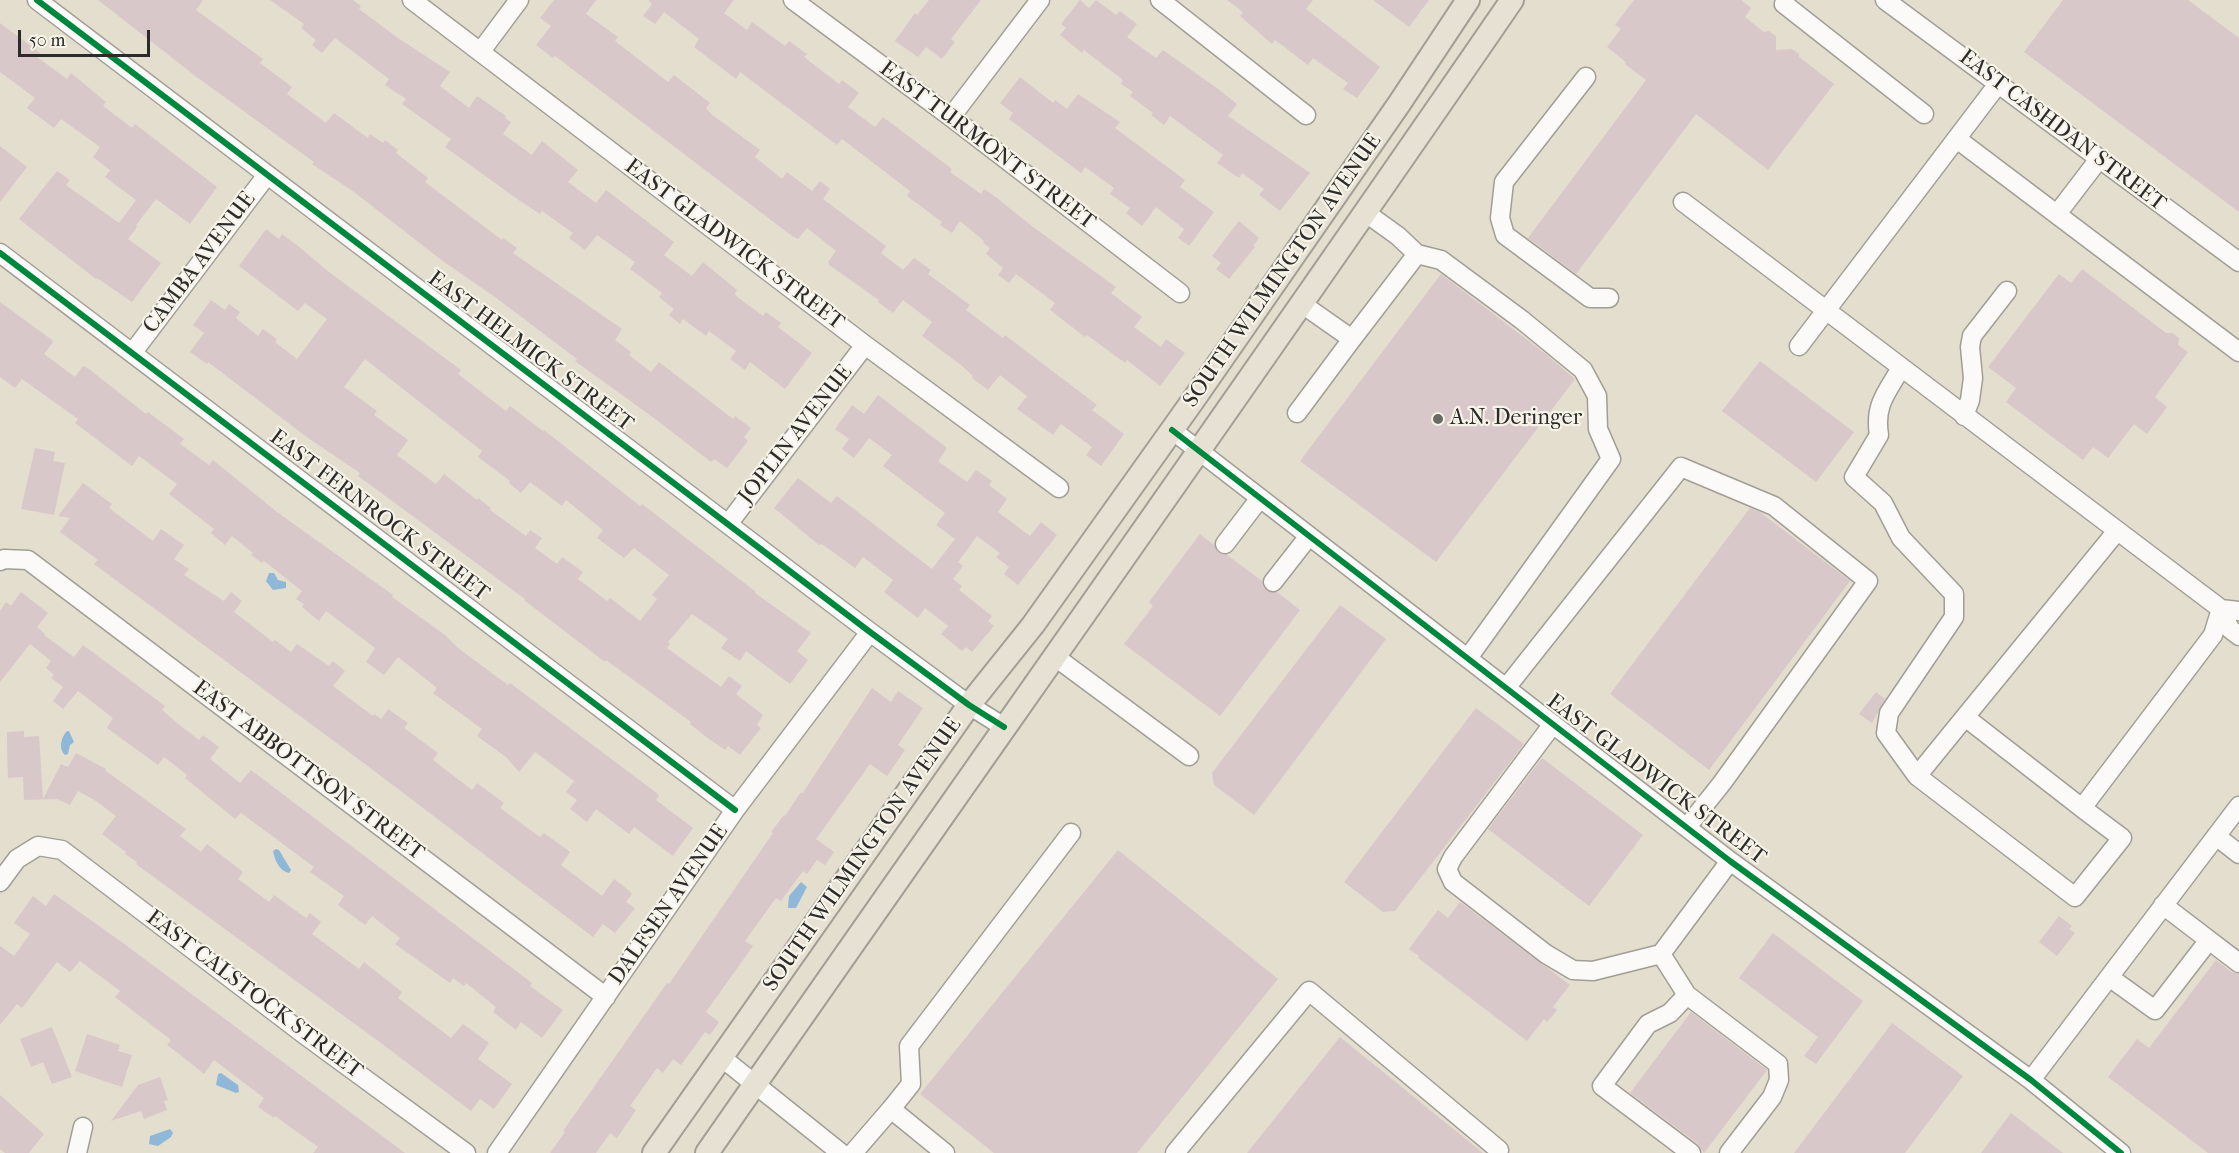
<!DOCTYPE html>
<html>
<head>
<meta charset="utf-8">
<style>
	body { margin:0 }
	#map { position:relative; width:2239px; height:1153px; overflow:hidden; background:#e4dece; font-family:"IM FELL French Canon",serif }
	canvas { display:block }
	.scale { position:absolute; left:18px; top:30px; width:132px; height:27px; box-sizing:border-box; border:3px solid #2b2b2b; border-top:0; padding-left:8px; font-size:18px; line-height:21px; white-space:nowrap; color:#2b2b2b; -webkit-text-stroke:4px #f7f3e8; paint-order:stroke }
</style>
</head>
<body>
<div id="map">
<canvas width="2239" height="1153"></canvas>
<div class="scale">50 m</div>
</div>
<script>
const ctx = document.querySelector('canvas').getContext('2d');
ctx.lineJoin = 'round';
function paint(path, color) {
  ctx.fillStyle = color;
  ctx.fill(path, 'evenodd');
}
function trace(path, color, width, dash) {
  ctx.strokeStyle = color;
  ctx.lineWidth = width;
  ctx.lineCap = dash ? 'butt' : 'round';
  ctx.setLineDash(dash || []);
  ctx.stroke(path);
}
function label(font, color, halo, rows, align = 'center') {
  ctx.font = font + ' "IM FELL French Canon",serif';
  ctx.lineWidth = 4.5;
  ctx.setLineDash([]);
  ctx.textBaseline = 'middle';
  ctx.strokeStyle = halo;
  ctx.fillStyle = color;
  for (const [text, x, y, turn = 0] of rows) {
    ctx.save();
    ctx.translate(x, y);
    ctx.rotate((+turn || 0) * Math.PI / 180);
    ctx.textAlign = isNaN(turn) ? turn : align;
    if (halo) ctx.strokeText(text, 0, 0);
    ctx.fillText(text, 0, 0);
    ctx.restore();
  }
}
paint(new Path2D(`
	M269 573H274L278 580 286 582V588L273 590 266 581Z
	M67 731H69L74 742 70 745 68 754 65 755C58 749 61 737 67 731Z
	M276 849 279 850 291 870 289 873C279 871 275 860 273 851Z
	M801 882 807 887 796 908H788L789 896Z
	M221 1073 238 1085 239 1092 236 1093 216 1085 218 1074Z
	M170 1129 173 1133 171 1137 158 1146 149 1144 150 1136Z`), '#8fb8d8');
paint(new Path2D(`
	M98 0H203L196 10 263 59 260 63 292 87 287 94 326 123 334 113 368 138 370 134 383 143 385 140 398 150 396 153 428 178 425 182 502 240 503 238 517 248 513 253 622 329 615 340 631 352 629 355 651 372 659 362 733 419 735 416 751 428 744 437 748 441 727 468 714 459 711 462 658 421 575 361 577 359 495 297 444 262 354 192 312 164 314 162 198 78Z
	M270 0H353L361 6 359 9 398 38 450 72 440 86 469 108 477 96 506 116 505 118 511 122 503 134 532 155 542 141 578 170 568 182 596 203 606 190 674 242 664 255 692 276 703 262 737 290 735 294 736 296 763 316 766 312 781 323 778 327 812 353 785 389 750 362 745 370 730 359 736 351 709 331 706 336 683 319 680 324 669 315 674 309 659 297 662 293 630 269 635 262 597 235 585 250 569 238 573 233 542 211 540 214 520 201 445 147 451 139 402 104 406 99 385 85 389 79 335 38 322 53 312 45 316 40 301 28 304 24Z
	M554 0H596L586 14 618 37 615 41 668 82 674 75 710 103 706 108 711 114 760 150 755 157 782 179 787 172 812 191 820 181 830 189 823 199 886 246 881 253 903 270 914 258 931 270 928 274 970 305 966 310 1003 338 1005 335 1097 405 1092 410 1124 434 1101 466 1086 455 1092 447 1061 424 1053 435 1017 409 1027 396 1000 375 988 390 972 378 973 376 961 365 922 336 932 322 903 300 893 313 878 302 879 300 829 265 828 262 836 251 807 228 798 239 792 236 555 56 553 58 536 45 551 26 540 18Z
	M648 0H734L724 13 747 30 752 22 785 46 789 41 807 54 804 57 839 84 842 80 859 93 848 107 875 127 883 117 952 169 950 172 981 194 984 189 997 198 1033 227 1116 287 1111 293 1142 317 1134 327 1161 347 1166 339 1185 353 1160 386 1127 360 1125 363 1087 335 1085 337 1050 310 1055 303 1032 286 1016 274 1009 283 998 275 1003 268 986 254 990 248 983 243 984 241 960 221 952 233 940 225 942 222 907 196 910 191 842 139 837 145 740 72 736 79 694 47 699 39 664 12 655 24 643 16 652 4Z
	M929 0H981L951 39 955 42 942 59 926 47 918 57 895 41 915 13 917 15Z
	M1080 0 1089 8 1096 0 1116 15 1120 11 1137 24 1127 37 1156 58 1163 50 1218 89 1237 104 1228 116 1310 173 1280 211 1259 195 1264 189 1242 173 1239 178 1217 163 1223 155 1170 116 1164 125 1151 115 1153 113 1130 96 1133 92 1121 84 1123 80 1084 50 1082 53 1060 35 1066 28 1061 24Z
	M1227 0H1313L1306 9 1380 67 1357 98 1343 89 1348 83 1313 58 1308 65 1275 40 1272 44 1240 16 1243 12Z
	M1373 0H1429L1409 27Z
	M1634 0H1741L1751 8 1745 17 1764 32 1769 31 1776 36V50L1792 49 1799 54V57L1834 84 1768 170 1696 114 1576 274 1528 238 1646 80 1625 64 1626 62 1607 47 1621 29 1615 25Z
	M2063 0H2188L2239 38V212L2024 52Z
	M0 23 40 53 37 57 67 79 71 73 106 102 103 106 132 128 135 124 217 187 190 224 156 199 136 225 137 227 128 239 161 263 132 302 97 278 96 279 19 219 57 171 70 180 66 185 119 223 136 200 105 177 110 170 93 157 100 147 61 119 54 128 27 108 35 98 0 72Z
	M1020 77 1053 103 1055 100 1067 109 1078 94 1120 122 1115 128 1185 180 1180 187 1214 212 1189 246 1178 238 1184 229 1156 207 1142 226 1126 213 1130 208 1110 194 1114 188 1085 167 1081 173 1009 119 1013 113 1000 103Z
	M0 146 27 167 0 202Z
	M1239 221 1259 238 1253 246 1255 247 1229 279 1216 269 1221 263 1212 256Z
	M266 229 279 239 282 234 298 246 329 272 461 370 458 374 506 411 510 406 543 431 544 430 640 506 642 504 756 592 755 593 811 633 797 651 808 660 790 684 746 651 740 661 721 648 728 639 692 614 668 642 670 644 667 648 721 687 729 676 742 686 736 694 763 715 757 725 761 728 740 755 728 746 725 750 705 736 690 724 691 722 606 660 605 662 524 600 525 599 361 478 358 476 360 473 308 438 208 362 207 364 190 352 204 333 193 325 211 300 225 310 229 304 240 312 236 318 258 336 263 329 277 339 275 342 297 359 327 319 305 303 298 311 239 266ZM365 359 482 451 478 457 510 481 509 483 521 493 530 482 562 506 566 500 603 530 597 538 624 558 634 548 669 575 652 595 657 599 640 621 610 598 607 601 578 579 583 572 562 557 557 564 535 548 542 538 530 530 526 536 490 510 491 508 478 498 477 500 444 474 436 484 397 455 408 440 374 415 377 411 344 387Z
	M2082 269 2166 333H2172L2179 338 2178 345 2188 352 2155 397 2167 407 2147 434 2134 424 2108 458 2093 447 2083 460 2006 402 2016 388 1988 367 2059 274 2071 283Z
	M1441 274 1547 355 1575 379 1436 562 1300 461Z
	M0 302 52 340 53 342 44 354 75 377 83 366 89 369 146 414 148 412 184 439 180 444 209 465 213 460 277 512 393 595 392 597 445 635 458 648 508 685 510 683 658 794 659 796 656 800 693 828 673 856 634 827 629 834 596 809 587 822 570 809 577 800 566 792 574 781 535 752 519 772 506 757 477 736 482 729 433 693 437 688 398 657 384 675 366 662 375 648 326 611 319 621 302 607 304 604 296 599 302 591 264 561 262 563 251 555 253 553 232 536 225 545 211 533 214 529 169 494 177 484 139 456 132 466 75 423 78 419 22 379 15 388 0 377Z
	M1760 361 1854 432 1816 482 1722 411Z
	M878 395 947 448 938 461 967 482 976 470 992 481 989 485 1007 499 998 512 1030 536 1041 522 1057 535 1018 585 1004 574 1009 567 996 557 1000 553 977 536 958 562 963 566 953 579 962 586 959 590 992 616 988 621 994 626 972 652 966 647 962 651 941 634 948 626 925 608 918 618 884 592 893 580 863 557 855 568 822 544 819 545 774 508 798 478 831 503 837 496 932 569 955 539 936 525 945 513 883 466 892 455 869 438 854 458 842 449 849 439 835 429 852 405 864 414Z
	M35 448 55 452 53 461 65 463 54 515 21 509Z
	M83 483 112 504 109 508 153 541 161 529 184 545 174 559 189 569 184 575 224 601 231 592 242 601 234 612 273 642 275 640 291 652 297 644 329 666 333 661 345 671 333 686 373 716 374 714 381 719 388 709 408 723 404 728 438 753 433 760 472 790 477 783 504 803 500 808 540 837 544 833 570 852 561 865 602 896 614 879 626 888 632 894 626 902 635 908 615 933 603 924 593 937 369 767 94 564 98 560 60 532 70 518 58 516Z
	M1750 508 1760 512 1850 581 1709 770 1610 694Z
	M1200 534 1214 545 1219 553 1227 555 1262 581 1263 587 1267 591 1277 592 1300 610 1220 716 1124 644 1153 606 1149 602Z
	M21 592 48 613 37 627 45 634 44 635 74 657 83 645 165 706 162 710 177 723 199 740 203 735 219 747 210 759 240 783 251 770 532 983 530 986 563 1010 542 1038 521 1022 516 1030 493 1012 496 1007 466 983 464 986 453 978 450 983 395 944 400 938 372 916 365 925 338 905 344 896 310 872 314 867 241 813 235 819 185 778 187 775 164 757 158 765 107 728 113 718 78 691 63 709 53 701 63 687 51 678 54 675 46 668 51 661 30 644 0 682V611L6 602 11 606Z
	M1340 605 1386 639 1254 815 1214 785 1212 773Z
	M872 688 891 702 898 691 923 708 898 745 905 750 887 776 870 764 816 839 834 852 825 865 817 860 807 874 803 871 781 901 776 898 745 941 753 946 706 1012 719 1022 710 1035 705 1032 681 1065 673 1059 663 1073 657 1068 630 1106 636 1110 617 1138 610 1133 596 1153H550L565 1132 563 1131 667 983 669 984 773 833 771 832 784 815 785 816 801 792 802 794Z
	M1876 692 1885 699 1872 723 1859 714Z
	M1476 708 1524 744 1395 911 1383 912 1344 882Z
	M24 731V737L39 736 43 799 61 764 68 767 76 753 106 769V771L186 829 180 836 201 852 207 844 243 872 238 879 269 902 274 895 306 918 310 913 321 922 312 934 359 969 364 962 402 992 398 998 451 1038 463 1024 489 1043 478 1059 512 1084 494 1109 480 1099 471 1111 385 1046 136 864 137 862 125 854 126 852 102 834 116 816 96 801 78 791 70 805 57 799 24 800 23 777 8 778 7 747V732Z
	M1542 758 1643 835 1589 906 1488 829Z
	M1118 850 1278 979 1137 1153H994L920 1094Z
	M54 894 123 943 405 1153H313L318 1147 275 1116 274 1118 258 1107 264 1098 214 1060 204 1074 188 1061 167 1045 171 1040 115 997 120 991 80 961 70 972 57 962 22 1008 17 1004 0 1025V946L14 956 30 934 14 923 33 896 46 906Z
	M1460 902 1570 985 1553 1007 1557 1010 1547 1022 1544 1019 1527 1041 1418 958 1419 956 1409 949 1438 910 1448 918Z
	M2059 916 2072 926 2069 929 2075 933 2057 956 2039 942Z
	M1773 933 1863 1001 1816 1064 1804 1056 1818 1037 1739 978Z
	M2216 960 2232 972 2239 974V1153H2208L2108 1077 2137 1039 2149 1048Z
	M1691 1012 1767 1070 1704 1153 1698 1144 1630 1093Z
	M1892 1023 1963 1076 1905 1153H1794Z
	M52 1027 72 1077 52 1084 43 1062 31 1067 20 1039Z
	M87 1034 120 1045 118 1051 132 1055 122 1087 75 1071Z
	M1340 1037 1483 1153H1247Z
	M160 1077 168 1100 164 1101 167 1110 144 1119 141 1111 111 1121 138 1085Z
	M0 1095 44 1134 29 1153H5L0 1149Z
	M2011 1113 2063 1153H1981Z`), '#d9c8c9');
const minor = new Path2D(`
	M37 0 870 632 969 705 1004 727
	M412 0 865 345 1059 488
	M793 0 951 117 1180 293
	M1160 0 1306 115
	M1785 0 1784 4 1924 114
	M1885 0 2239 262
	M481 51 519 0
	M1586 77 1504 182 1500 218 1505 235 1590 298H1609
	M951 117 1040 0
	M1957 139 2239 352
	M1683 202 2221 609 2230 629 2239 636
	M1366 213 1398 236 1417 254
	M2057 214 2099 159
	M0 253 735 810
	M1302 304 1352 339 1417 254 1441 260 1522 320 1583 370 1597 396 1598 429 1611 459 1468 658
	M1799 346 1998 84
	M133 352 267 175
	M1901 368C1887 392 1874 405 1879 435L1854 477 1883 503 1901 538 1954 594V617L1889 713 1886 733 1917 776
	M1297 413 1352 339
	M1964 416 1970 400 1973 378 1970 347 1972 336 2007 291
	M1172 430 1730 861 2031 1080 2121 1153
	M728 524 865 345
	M1225 544 1260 498
	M0 561 4 559 28 560 606 997
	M1273 582 1309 536
	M2221 609 2239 611
	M1054 656 1189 756
	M1506 688 1681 467 1774 506 1868 581 1722 783 1687 827
	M1965 717 2117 531
	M1553 724 1453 857 1447 869 1453 882 1546 954 1573 970 1593 971 1661 954 1730 861
	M2082 808 1965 717 1917 776 2075 897 2122 838 2082 808 2213 635 2221 609
	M2216 836 2239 854
	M0 882 17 859 38 846 62 850 305 1035 466 1153
	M2163 905 2239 963
	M1661 954 1687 995 1778 1064 1779 1080 1772 1097 1729 1153
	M2109 977 2155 1010 2209 940
	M1687 995 1670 1013 1648 1024 1602 1086 1691 1153
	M721 1057 841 1153
	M2031 1080 2239 806
	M891 1109 911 1084 909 1046 1071 833
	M77 1153 83 1127
	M497 1153 735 810 870 632
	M853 1153 891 1109 945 1153
	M1175 1153 1309 991 1499 1150`);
const major = new Path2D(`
	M654 1153 969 705 1033 625 1194 399 1399 104 1468 0
	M707 1153C975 768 1247 386 1512 0`);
trace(minor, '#a19e95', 21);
trace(major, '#a19e95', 26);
trace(minor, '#fbfaf8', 18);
trace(major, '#e6e1d3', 22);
trace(new Path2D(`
	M37 0 870 632 969 705 1004 727
	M0 253 735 810
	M1172 430 1730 861 2031 1080 2121 1153`), '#00873e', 6);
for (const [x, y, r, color] of [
	[1438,419,6,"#6c6a64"]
]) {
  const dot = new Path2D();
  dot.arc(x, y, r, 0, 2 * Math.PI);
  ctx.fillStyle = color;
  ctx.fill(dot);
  trace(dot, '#f7f3e8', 2);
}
label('22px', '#2b2b2b', '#f7f3e8', [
	["EAST CASHDAN STREET",2062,131,37],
	["EAST TURMONT STREET",987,146,37],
	["EAST GLADWICK STREET",734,245,37],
	["CAMBA AVENUE",200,263,-53],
	["SOUTH WILMINGTON AVENUE",1283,271,-55],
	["EAST HELMICK STREET",530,352,37],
	["JOPLIN AVENUE",796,435,-52],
	["EAST FERNROCK STREET",379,516,37],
	["EAST ABBOTTSON STREET",308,771,37],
	["EAST GLADWICK STREET",1656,780,37],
	["SOUTH WILMINGTON AVENUE",863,855,-55],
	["DALFSEN AVENUE",669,905,-55],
	["EAST CALSTOCK STREET",254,995,37]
]);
label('22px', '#2b2b2b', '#f7f3e8', [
	["A.N. Deringer",1450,419]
], 'left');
</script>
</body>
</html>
